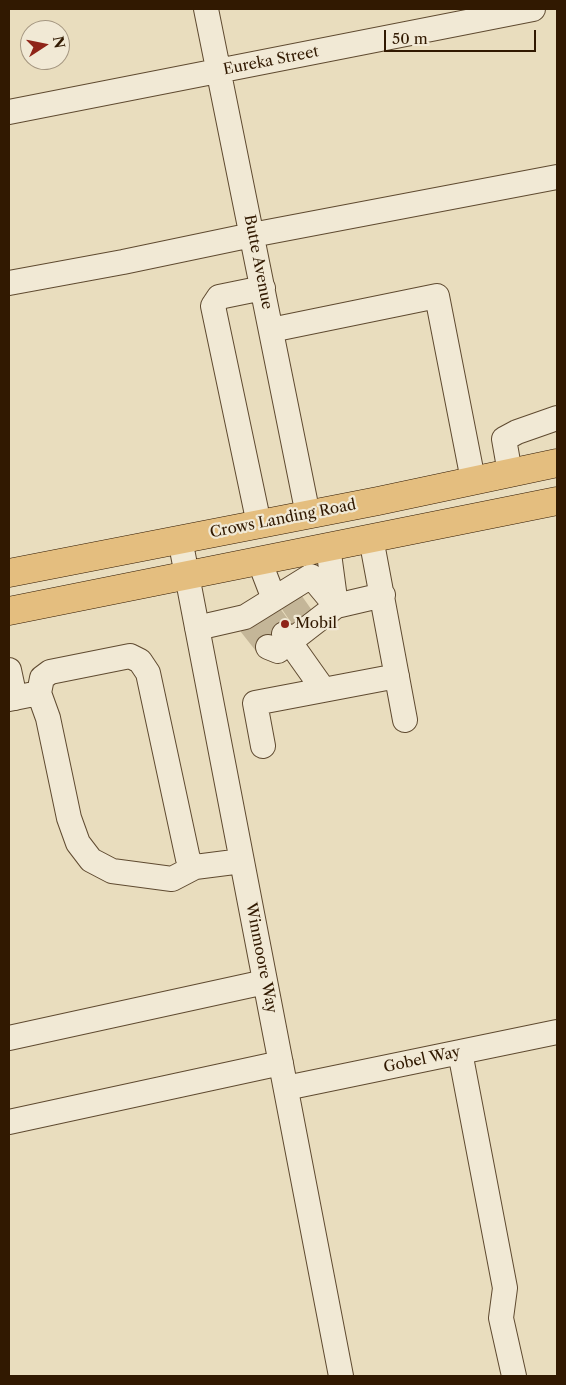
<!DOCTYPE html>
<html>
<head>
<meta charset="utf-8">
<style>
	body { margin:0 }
	#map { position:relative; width:566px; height:1385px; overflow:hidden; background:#e9ddbe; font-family:"Libre Caslon Text",serif }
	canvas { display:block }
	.frame { position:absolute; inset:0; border:10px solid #311901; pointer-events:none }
	.north { position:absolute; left:20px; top:20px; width:50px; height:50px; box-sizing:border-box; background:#f1e9d5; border:1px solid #a49680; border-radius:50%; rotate:79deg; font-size:14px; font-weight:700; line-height:20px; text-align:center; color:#311901 }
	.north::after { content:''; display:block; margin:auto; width:18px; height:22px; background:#8f2418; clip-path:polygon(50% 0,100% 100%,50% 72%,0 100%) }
	.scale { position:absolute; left:384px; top:30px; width:152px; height:22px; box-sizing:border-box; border:2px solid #311901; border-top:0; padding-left:6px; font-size:15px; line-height:18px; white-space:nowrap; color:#311901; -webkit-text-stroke:4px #f1e9d5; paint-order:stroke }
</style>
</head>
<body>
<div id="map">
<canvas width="566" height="1385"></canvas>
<div class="frame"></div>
<div class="north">N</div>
<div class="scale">50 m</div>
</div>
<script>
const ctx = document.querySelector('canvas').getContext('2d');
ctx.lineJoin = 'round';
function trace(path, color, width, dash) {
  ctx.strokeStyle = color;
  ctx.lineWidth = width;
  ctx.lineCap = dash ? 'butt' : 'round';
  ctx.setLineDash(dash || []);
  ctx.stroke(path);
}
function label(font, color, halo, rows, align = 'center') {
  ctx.font = font + ' "Libre Caslon Text",serif';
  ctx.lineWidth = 4.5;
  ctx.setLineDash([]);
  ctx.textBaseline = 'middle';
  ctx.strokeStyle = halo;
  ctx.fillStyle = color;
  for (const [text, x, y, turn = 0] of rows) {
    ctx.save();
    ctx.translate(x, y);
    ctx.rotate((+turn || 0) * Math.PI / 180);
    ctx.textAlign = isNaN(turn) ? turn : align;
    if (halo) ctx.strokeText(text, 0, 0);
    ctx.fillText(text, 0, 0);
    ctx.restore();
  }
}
trace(new Path2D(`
	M288 597 304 620
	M267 611 284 634
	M250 624 268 647`), '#c4b698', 24, [24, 12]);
const minor = new Path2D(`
	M206 9 308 515
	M9 112 533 9
	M9 283 123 262 252 235 557 177
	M271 330 437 296 473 480
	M510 473 504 439 517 432 557 418
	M259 524 213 306 219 297 263 288
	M371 538 405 720
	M180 539 341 1376
	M328 546 336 606 383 595
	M259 560 274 599
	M197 628 245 617 311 576 336 606 278 651 268 647
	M284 634 323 689
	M9 670 15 698
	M39 693 48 718 69 818 78 843 91 860 112 871 172 879 195 867
	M9 699 39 693 42 678 50 672 130 656 140 661 148 673 188 859 195 867 242 861
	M263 746 255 703 397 676
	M9 1038 265 982
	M460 1052 505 1288 501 1318 514 1376
	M286 1088 557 1032
	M9 1122 281 1063`);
const major = new Path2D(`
	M9 573 378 501 557 463
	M9 611 557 501`);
trace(minor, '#5f4a30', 26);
trace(major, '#311901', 29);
trace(minor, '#f1e9d5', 24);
trace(major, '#e4be7f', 28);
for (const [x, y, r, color] of [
	[285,624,5,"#8f2418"]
]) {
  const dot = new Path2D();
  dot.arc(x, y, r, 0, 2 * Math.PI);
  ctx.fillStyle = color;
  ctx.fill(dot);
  trace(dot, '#f1e9d5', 2);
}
label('15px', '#311901', '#f1e9d5', [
	["Eureka Street",271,61,-11],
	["Butte Avenue",258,262,79],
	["Crows Landing Road",283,519,-11],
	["Winmoore Way",261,958,79],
	["Gobel Way",422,1060,-12]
]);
label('15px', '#311901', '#f1e9d5', [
	["Mobil",295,624]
], 'left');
</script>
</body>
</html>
